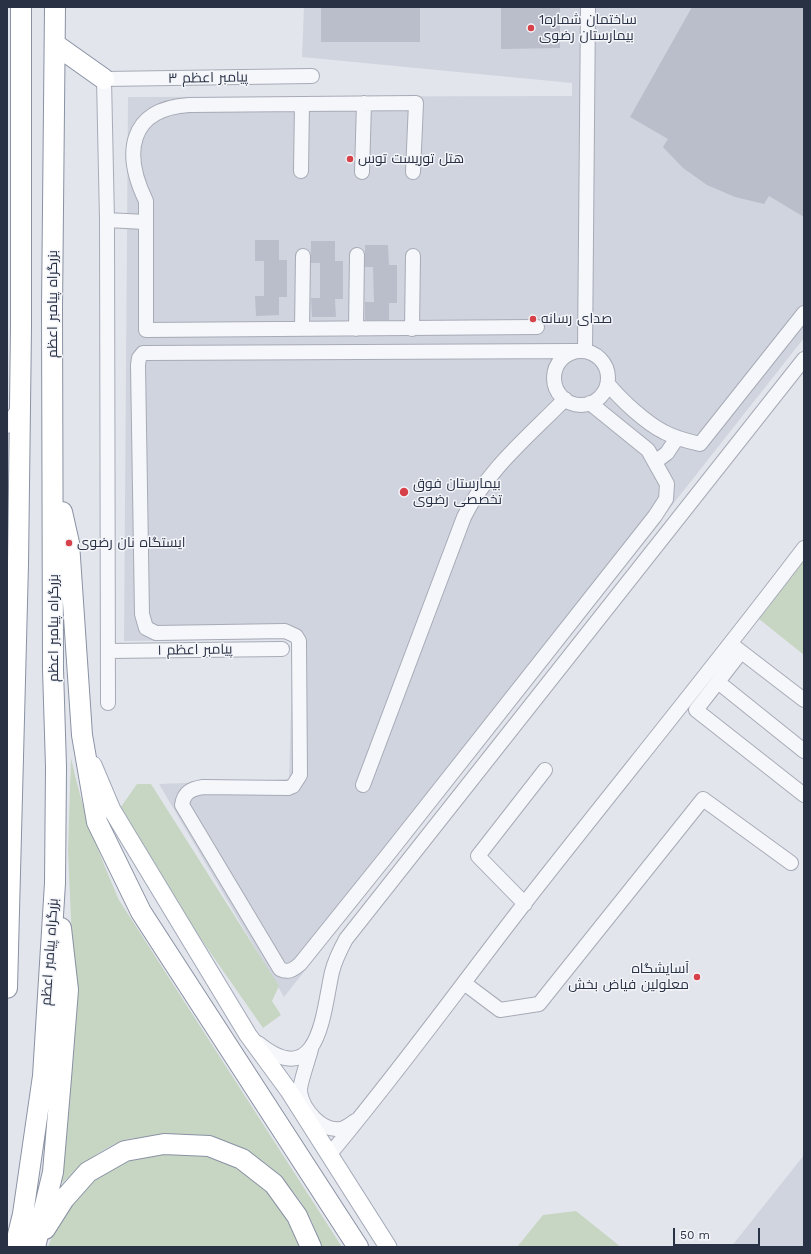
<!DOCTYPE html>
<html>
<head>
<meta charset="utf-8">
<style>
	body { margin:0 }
	#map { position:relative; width:811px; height:1254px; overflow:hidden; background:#e3e5ec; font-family:"Work Sans",sans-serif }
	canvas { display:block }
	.frame { position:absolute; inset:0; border:8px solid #293145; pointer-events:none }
	.scale { position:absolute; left:673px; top:1228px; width:87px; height:18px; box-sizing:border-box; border:2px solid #293145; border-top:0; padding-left:5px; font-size:12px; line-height:14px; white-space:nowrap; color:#293145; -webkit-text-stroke:3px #f3f5f9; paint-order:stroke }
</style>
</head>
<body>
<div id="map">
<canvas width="811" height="1254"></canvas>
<div class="frame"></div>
<div class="scale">50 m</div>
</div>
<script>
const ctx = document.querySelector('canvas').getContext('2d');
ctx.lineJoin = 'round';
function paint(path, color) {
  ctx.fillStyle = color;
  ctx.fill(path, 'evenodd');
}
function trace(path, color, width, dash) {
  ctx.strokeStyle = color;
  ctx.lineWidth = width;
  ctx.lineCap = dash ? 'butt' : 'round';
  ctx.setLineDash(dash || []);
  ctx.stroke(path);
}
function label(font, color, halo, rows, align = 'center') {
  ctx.font = font + ' "Work Sans",Cairo,sans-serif';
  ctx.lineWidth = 3;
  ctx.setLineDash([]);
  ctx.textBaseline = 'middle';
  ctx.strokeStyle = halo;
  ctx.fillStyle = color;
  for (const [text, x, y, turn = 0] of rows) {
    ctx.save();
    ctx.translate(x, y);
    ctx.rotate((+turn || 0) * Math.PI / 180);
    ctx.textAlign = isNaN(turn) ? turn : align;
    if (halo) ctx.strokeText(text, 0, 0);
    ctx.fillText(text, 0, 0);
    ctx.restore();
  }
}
paint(new Path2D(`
	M304 7H804V338L284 997 159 784 289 779 293 639 124 641 128 97 572 96V83L302 57Z
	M804 1155V1247H731Z`), '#d0d4de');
paint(new Path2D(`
	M804 560V655L759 619Z
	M71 758C82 810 98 852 119 900L342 1247H321C302 1170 221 1121 144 1137 137 1138 129 1138 123 1141 97 1150 77 1169 57 1188L75 1010 68 851Z
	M137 784H151L279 986 272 1001 281 1015 263 1028 189 922 118 811Z
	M175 1151C187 1153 200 1154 212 1157 255 1168 287 1205 299 1247H48C51 1238 56 1230 60 1222 87 1170 121 1160 175 1151Z
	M576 1211 621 1247H517L543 1215Z`), '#c6d6c3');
paint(new Path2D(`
	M321 7H420V42H321Z
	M501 7H560V48L501 49Z
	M692 7H804V217L769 196 764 204 735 197 707 185 683 168 663 147 668 139 630 117Z
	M255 240H279V260H287V297H279V315L256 316 255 296H264V261H255Z
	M311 241H335V261H343V299H335L336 317H312L311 298H320V263H311Z
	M365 245H388L389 265H397V303H389V320H365V302H374L373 267H365Z`), '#b9beca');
const minor = new Path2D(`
	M301 171 302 104
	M362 172 364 103
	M413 172 416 103 189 105C128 109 123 154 146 201V330L537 327
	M107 220 145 222
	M302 329 303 256
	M356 329 357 255
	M412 329 413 256
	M577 351 143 353 139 358 138 365 142 614 146 628 156 633 285 631 296 636 299 641 300 775 293 786 288 788 203 787C191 789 184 792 182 805L280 969C288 973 293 970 300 964L390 852 655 516 666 499 667 484 648 450 590 403
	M585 351 588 7
	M554 378a27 27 0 1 1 54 0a27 27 0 1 1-54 0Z
	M608 384C621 400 646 423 664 432 675 438 687 441 700 444L804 313
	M7 426 20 406
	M655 462 667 453 677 438
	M735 647 804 700
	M108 651 282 649
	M741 652 696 710 804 795
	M718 682 804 751
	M108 703 107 220 104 79 312 76
	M363 785 464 517C487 470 529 436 565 399
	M525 904 478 856 545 770
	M464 983 500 1010 539 1004 703 799 791 863
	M258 1043C320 1093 323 1011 332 972 335 960 340 950 346 939L804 359
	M311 1049C309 1058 299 1085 300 1092 303 1110 322 1132 341 1129 346 1128 351 1124 355 1121
	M329 1155C397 1074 459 988 524 904 617 785 713 668 804 548`);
const major = new Path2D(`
	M93 765 112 810 248 1035 289 1091 388 1247`);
const highway = new Path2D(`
	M56 45 104 79
	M62 512 69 543 82 735 97 822 141 912 358 1247
	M7 988 18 564 21 327V7
	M45 1229 64 1199 88 1172 125 1151 164 1144 209 1146 242 1159 274 1184 297 1216 311 1247
	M15 1247 23 1214 43 1076 55 883 56 767 53 669 52 309 55 7
	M35 1247 53 1172 61 1078 68 990 61 928`);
trace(minor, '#a7abb7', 16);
trace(major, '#a1a8b8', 19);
trace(highway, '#8991a3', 22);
trace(minor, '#f6f7fa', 14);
trace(major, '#fff', 17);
trace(highway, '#fff', 20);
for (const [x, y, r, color] of [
	[531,28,4,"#d74149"],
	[350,159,4,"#d74149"],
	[533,319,4,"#d74149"],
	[404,492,5,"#d74149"],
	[69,543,4,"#d74149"],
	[697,977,4,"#d74149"]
]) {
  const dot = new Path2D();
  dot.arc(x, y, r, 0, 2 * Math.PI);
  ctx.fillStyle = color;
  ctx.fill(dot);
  trace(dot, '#f3f5f9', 1.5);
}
label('14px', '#293145', '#f3f5f9', [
	["ساختمان شماره1",539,20],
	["بیمارستان رضوی",539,36],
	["هتل توریست توس",358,159],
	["صدای رسانه",541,319],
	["بیمارستان فوق",413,484],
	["تخصصی رضوی",413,500],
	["ایستگاه نان رضوی",77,543],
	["آسایشگاه",689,969,"right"],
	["معلولین فیاض بخش",689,985,"right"]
], 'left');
label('14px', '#293145', '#f3f5f9', [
	["پیامبر اعظم ۳",208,78,-1],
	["بزرگراه پیامبر اعظم",53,304,-90],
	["بزرگراه پیامبر اعظم",54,628,-90],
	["پیامبر اعظم ۱",195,650,-1],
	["بزرگراه پیامبر اعظم",50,952,-86]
]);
</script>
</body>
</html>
